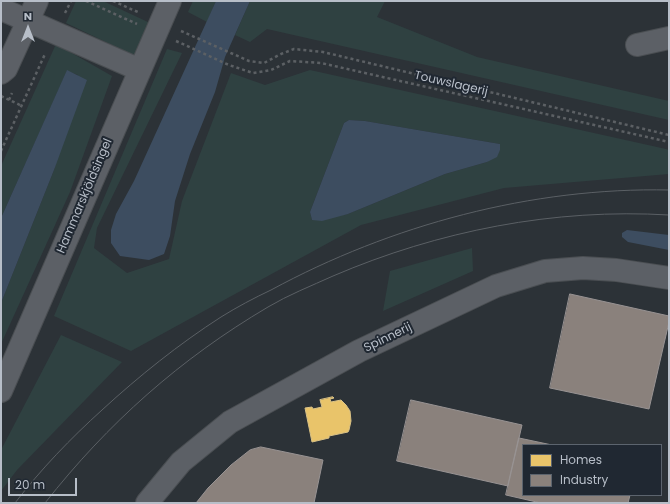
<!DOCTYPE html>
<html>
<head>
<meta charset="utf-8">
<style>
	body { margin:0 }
	#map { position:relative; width:670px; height:504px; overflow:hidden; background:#2c3237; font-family:Poppins,sans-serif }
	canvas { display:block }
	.frame { position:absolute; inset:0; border:2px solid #b7bec8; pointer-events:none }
	.legend { position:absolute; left:522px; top:444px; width:140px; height:52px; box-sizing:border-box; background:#202832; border:1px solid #5c646e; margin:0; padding:5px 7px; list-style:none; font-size:12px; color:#b7bec8 }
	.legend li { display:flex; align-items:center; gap:8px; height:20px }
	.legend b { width:20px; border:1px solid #5c646e }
	.north { position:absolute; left:8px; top:8px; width:40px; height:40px; -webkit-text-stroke:3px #202832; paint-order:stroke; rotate:0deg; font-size:11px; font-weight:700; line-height:16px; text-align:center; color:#b7bec8 }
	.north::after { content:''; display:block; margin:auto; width:14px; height:18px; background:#b7bec8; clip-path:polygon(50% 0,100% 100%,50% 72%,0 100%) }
	.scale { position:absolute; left:8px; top:478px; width:69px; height:18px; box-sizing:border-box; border:2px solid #b7bec8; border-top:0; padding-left:5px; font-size:12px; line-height:14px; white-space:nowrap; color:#b7bec8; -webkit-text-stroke:3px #202832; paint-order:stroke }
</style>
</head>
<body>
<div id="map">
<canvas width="670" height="504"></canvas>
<div class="frame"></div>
<ul class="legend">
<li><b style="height:11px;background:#e9c46a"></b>Homes</li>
<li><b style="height:11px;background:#8a817c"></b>Industry</li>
</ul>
<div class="north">N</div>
<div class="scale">20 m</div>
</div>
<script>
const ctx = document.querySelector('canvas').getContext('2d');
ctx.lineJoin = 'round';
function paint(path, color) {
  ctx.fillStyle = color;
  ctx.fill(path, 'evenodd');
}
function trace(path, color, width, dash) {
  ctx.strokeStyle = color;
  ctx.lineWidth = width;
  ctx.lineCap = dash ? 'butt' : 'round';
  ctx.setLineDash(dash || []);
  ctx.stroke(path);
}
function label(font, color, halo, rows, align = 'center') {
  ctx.font = font + ' Poppins,sans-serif';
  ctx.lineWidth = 4;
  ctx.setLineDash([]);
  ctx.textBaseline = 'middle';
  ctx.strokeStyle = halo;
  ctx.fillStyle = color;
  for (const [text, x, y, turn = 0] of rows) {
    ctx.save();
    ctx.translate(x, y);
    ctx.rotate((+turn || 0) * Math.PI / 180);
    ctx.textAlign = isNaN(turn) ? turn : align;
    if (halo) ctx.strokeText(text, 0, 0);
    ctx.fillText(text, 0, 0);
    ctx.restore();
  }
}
paint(new Path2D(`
	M76 1H103L150 23 135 56 66 23Z
	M193 1H216L207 22 188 12Z
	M250 1H385L377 17 477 57 669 101V120L267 29 250 42 235 35Z
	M56 44 112 76 70 192 1 344V303L54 170 78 75 67 71 1 218V166Z
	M167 49 182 53 97 228 94 248 127 273 169 259 182 201 231 73 265 85 310 70 666 149 669 150V174L504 188 361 225 131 351 54 316ZM349 120 365 121 500 144V150L487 162 445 174 348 214 312 220 310 212 344 123Z
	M472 248 473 271 383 311 390 271Z
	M61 335 122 362 17 470 1 491V450Z`), '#2f4141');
paint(new Path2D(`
	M216 1H250L225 57 215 92 190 154 175 201 170 236 164 254 149 260 120 256 111 243V230L116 214 134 181Z
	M67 70 87 80 54 170 1 303V218Z
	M349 120 365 121 500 144V150L497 157 487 162 445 174 348 214 322 221 312 220 310 212 344 123Z
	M627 230 669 235V250L628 242 622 237V233Z`), '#3d4d60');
const homes = new Path2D(`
	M333 397 334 398 330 399 331 402 341 400 346 405 350 411 351 421 349 430 348 432 329 436V438L312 442 305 408 312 407 313 409 322 407 320 400Z`);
paint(homes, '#e9c46a');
trace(homes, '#dac286', 1);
const industry = new Path2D(`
	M570 294 669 316V322L649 409 550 388Z
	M411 400 522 425 508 486 397 461Z
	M519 438 552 445H523V495H630L628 503H541L506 495Z
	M261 447 323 460 314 503H196L208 488 231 465 250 450Z`);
paint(industry, '#8a817c');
trace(industry, '#989393', 1);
const minor = new Path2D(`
	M1 9 140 70
	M637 45 669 38
	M1 73 6 69 37 1
	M1 391 170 1
	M147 503 181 462 230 422 359 351 496 286 545 271 583 268 616 270 669 278`);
trace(minor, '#4a4e52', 24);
trace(new Path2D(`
	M86 1 137 24
	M113 1 140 13
	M65 13 71 1
	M181 31 249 61 264 63 281 54 294 49 323 52 669 135
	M176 41 229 65 253 73 271 70 290 61 321 63 669 142
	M1 96 22 106
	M9 100 12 93
	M1 151 45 54`), '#5c6064', 2.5, [3, 3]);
trace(minor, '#5c6066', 22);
trace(new Path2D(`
	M15 503C41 469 71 438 102 410 139 376 179 344 221 317 237 307 254 298 271 290 391 225 532 187 669 190
	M45 503C108 423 180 359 268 307 288 295 311 286 333 276 438 231 554 208 669 215`), '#5b6065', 1);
label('12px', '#b7bec8', '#202832', [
	["Touwslagerij",451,84,13],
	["Hammarskjöldsingel",85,196,-67],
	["Spinnerij",388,338,-26]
]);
</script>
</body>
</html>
